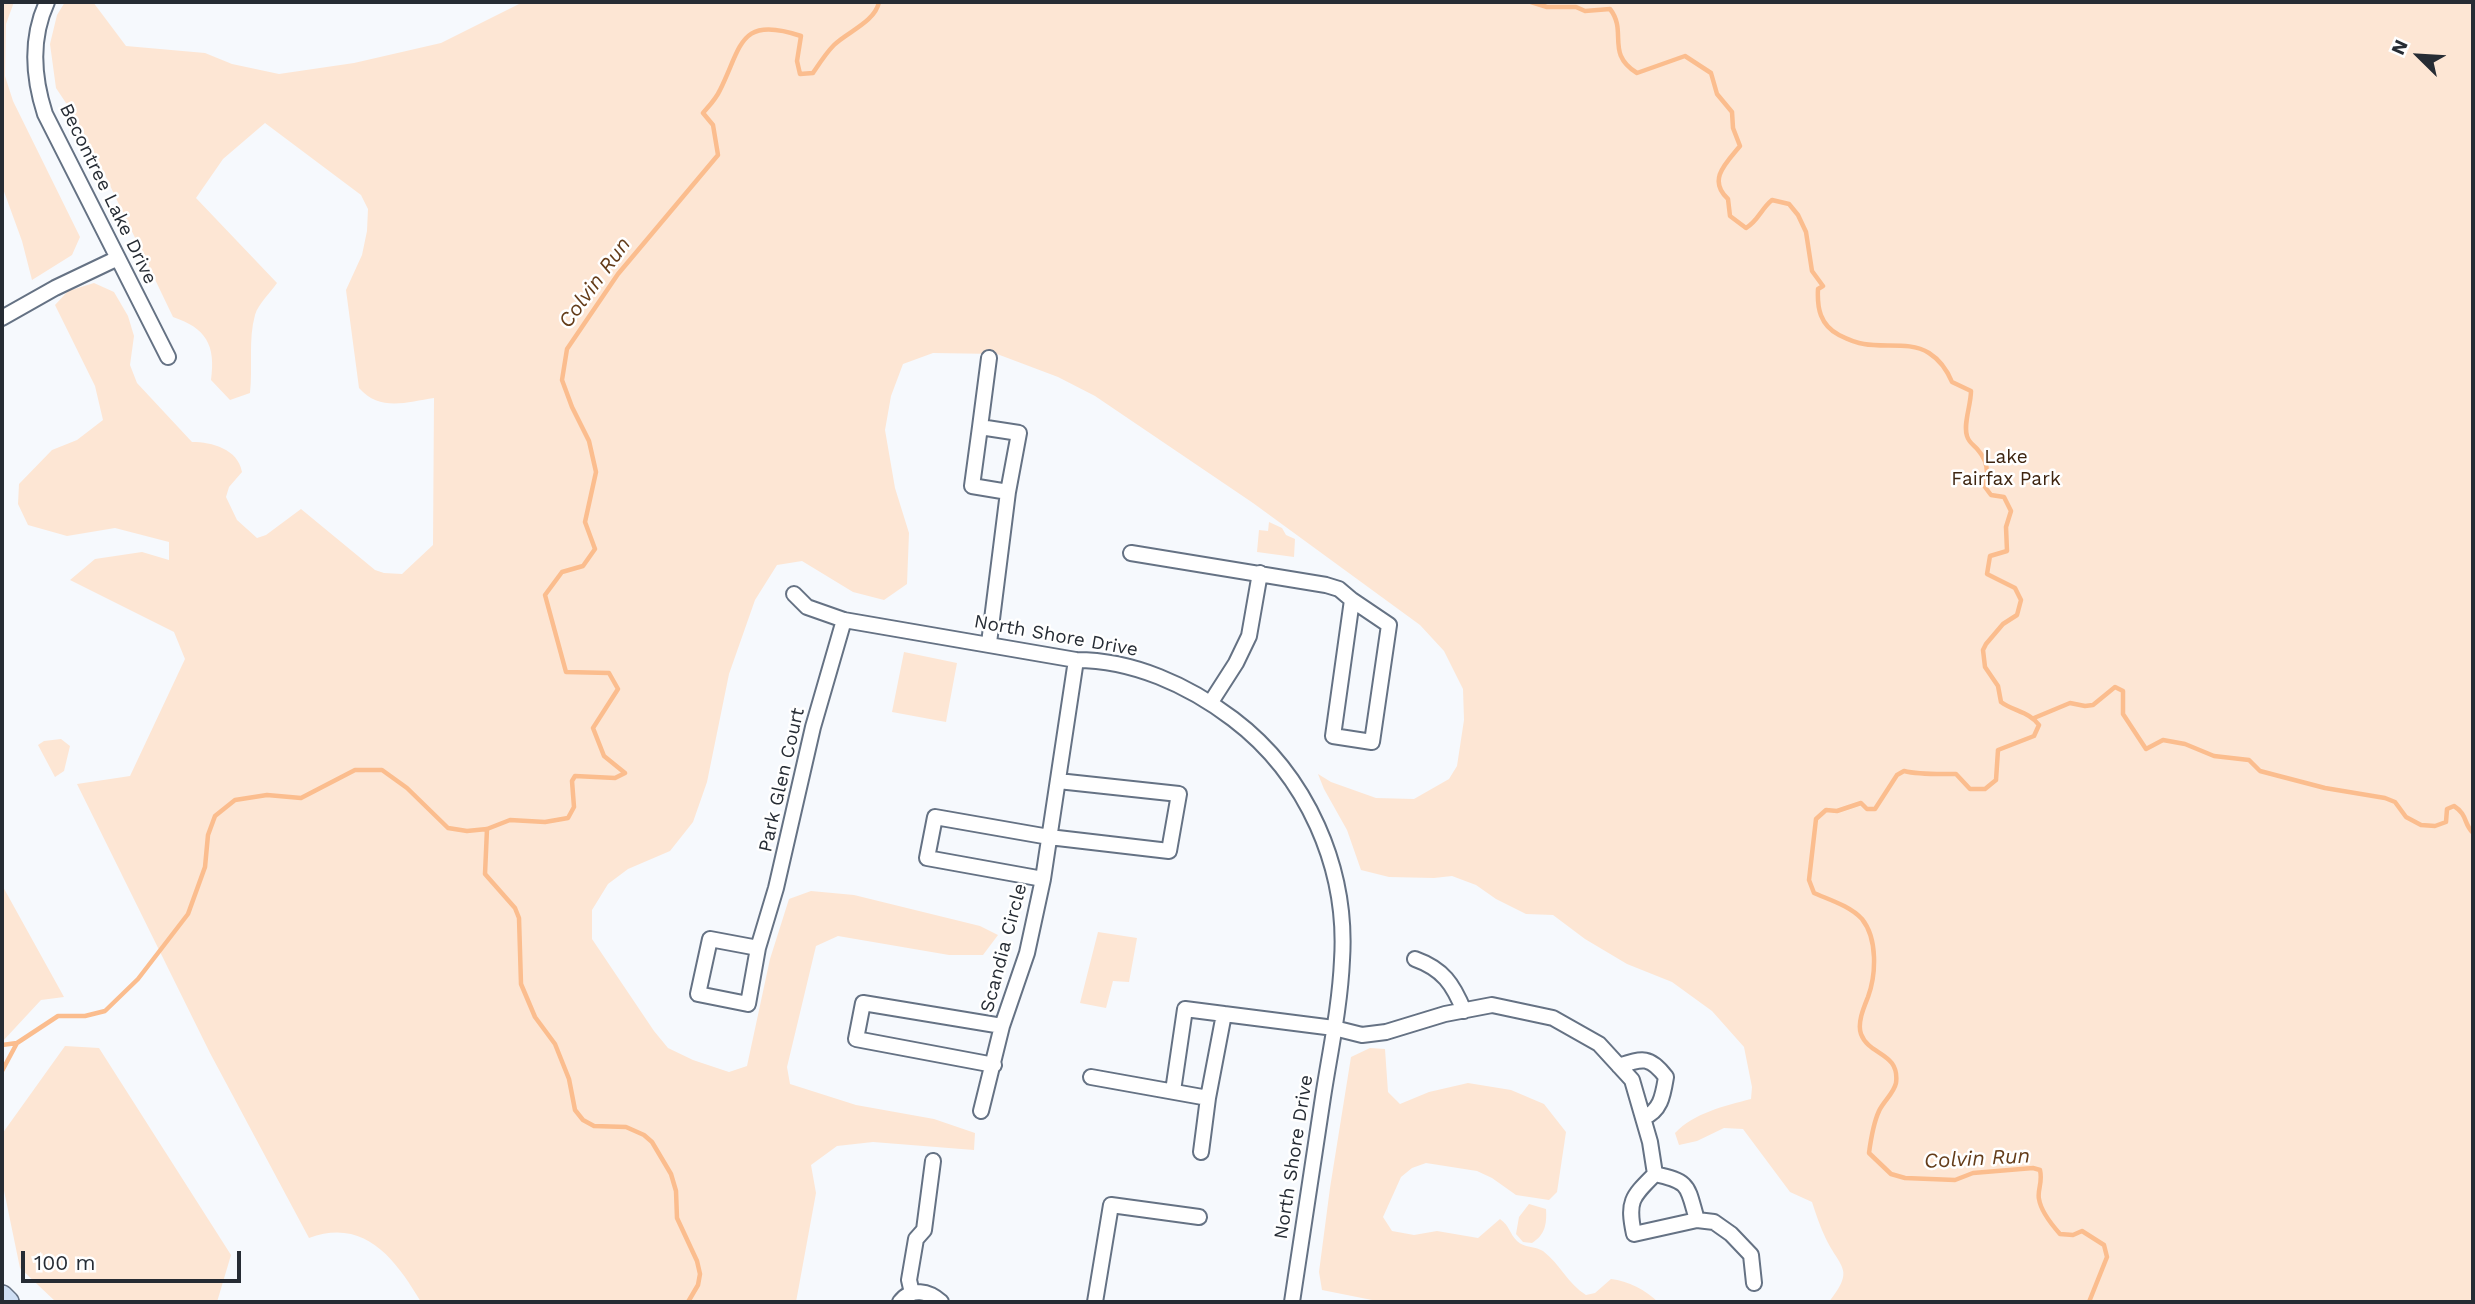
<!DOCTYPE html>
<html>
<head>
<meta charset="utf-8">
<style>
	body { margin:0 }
	#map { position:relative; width:2475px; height:1304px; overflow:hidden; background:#f6f9fd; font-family:"Work Sans",sans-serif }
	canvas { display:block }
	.frame { position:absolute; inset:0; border:4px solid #262c34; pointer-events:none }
	.north { position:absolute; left:2384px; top:21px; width:70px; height:70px; -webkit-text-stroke:5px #fff; paint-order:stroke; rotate:294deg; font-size:19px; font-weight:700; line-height:28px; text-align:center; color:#262c34 }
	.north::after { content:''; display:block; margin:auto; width:24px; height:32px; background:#262c34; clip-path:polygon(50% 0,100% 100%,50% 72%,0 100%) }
	.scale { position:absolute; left:21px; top:1251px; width:220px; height:32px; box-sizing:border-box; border:4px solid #262c34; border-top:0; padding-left:9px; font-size:21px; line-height:24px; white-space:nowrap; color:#262c34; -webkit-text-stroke:5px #fff; paint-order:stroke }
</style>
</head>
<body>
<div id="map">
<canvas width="2475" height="1304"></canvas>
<div class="frame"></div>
<div class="north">N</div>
<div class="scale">100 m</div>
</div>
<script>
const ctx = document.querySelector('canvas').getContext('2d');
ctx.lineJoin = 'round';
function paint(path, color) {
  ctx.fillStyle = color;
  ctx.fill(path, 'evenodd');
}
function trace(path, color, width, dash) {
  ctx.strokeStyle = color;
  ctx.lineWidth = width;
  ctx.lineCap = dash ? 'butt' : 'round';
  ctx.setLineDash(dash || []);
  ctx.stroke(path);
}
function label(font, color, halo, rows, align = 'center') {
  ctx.font = font + ' "Work Sans",sans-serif';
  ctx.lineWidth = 5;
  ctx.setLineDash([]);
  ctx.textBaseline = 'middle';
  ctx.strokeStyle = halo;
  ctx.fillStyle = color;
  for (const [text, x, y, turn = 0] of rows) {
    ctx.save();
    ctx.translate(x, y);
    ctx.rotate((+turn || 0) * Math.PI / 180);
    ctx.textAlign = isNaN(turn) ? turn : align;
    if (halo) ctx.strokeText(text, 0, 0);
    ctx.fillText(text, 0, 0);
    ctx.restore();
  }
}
paint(new Path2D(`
	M2 2H14L6 24 5 76 13 101 80 237 72 255 32 280 22 241 2 186Z
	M65 2H93L126 46 205 53 232 64 279 74 354 63 441 43 523 2H2473V1302H1829C1855 1269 1841 1269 1826 1239 1820 1227 1816 1214 1812 1202L1790 1192 1743 1129 1724 1128 1697 1141 1679 1145 1675 1133C1694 1113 1724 1106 1751 1099L1752 1087 1744 1047 1712 1011 1672 982 1627 964 1585 939 1553 915 1526 914 1496 899 1476 885 1452 876 1434 878 1389 877 1361 870 1347 830 1324 789 1318 774 1331 782 1376 798 1414 799 1449 779 1457 766 1464 720 1463 689 1444 651 1420 625 1253 503 1095 396 1058 377 997 354 933 353 903 364 891 396 885 430 895 488 909 533 907 584 884 600 853 592 802 561 777 565 755 600 729 674 707 782 693 822 670 851 628 869 608 884 592 910V939L654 1031 668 1048 693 1060 729 1072 747 1066 770 959 789 899 811 891 854 895 980 926 998 935 983 955H949L838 936 816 946 787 1067 790 1084 856 1105 934 1119 975 1133 974 1150 873 1142 837 1146 811 1165 816 1193 796 1302H421C396 1260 365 1217 309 1238L210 1053 77 784 130 776 185 659 174 632 70 580 95 559 142 552 169 560V542L115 528 67 536 28 525 18 504 19 484 52 450 77 440 103 420 95 386 55 305 68 291 94 283 114 292 128 316 134 336 130 365 137 383 192 442C212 442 238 449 242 472L229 487 226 497 237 520 257 538 266 535 301 509 375 570 384 573 402 574 433 545 434 398C407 402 380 412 359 388L346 290 362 255 367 231 368 209 361 195 265 123 223 159 196 198 277 283C271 292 258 304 255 315 248 340 253 367 250 393L230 400 211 380C216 345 206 328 173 317L103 171 74 115 56 88 50 44 57 15Z
	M1269 522 1282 528 1286 535 1295 539 1294 557 1257 552 1259 530 1268 531Z
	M904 652 957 663 946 722 892 712Z
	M61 739 70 746 64 771 55 777 38 745 44 741Z
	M2 885 64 997 41 1000 2 1042Z
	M1098 932 1137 938 1129 982 1113 981 1106 1008 1080 1003Z
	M65 1046 99 1048 231 1255 217 1302H56L20 1268 2 1181V1134Z
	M1370 1048 1385 1049 1388 1092 1400 1104 1429 1092 1468 1083 1511 1090 1544 1104 1566 1132 1557 1192 1549 1200 1516 1195 1492 1178 1477 1171 1426 1163 1412 1168 1401 1177 1383 1217 1392 1231 1414 1235 1437 1231 1478 1238 1500 1219C1510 1226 1509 1233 1517 1241 1524 1248 1535 1246 1543 1251 1560 1264 1568 1284 1586 1295L1595 1293 1611 1279C1628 1281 1646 1290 1658 1302H1382L1322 1290 1319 1272 1330 1188 1351 1057Z
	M1529 1204 1546 1209C1547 1224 1545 1235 1532 1243L1523 1242 1516 1234 1519 1217Z`), '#fde6d4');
trace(new Path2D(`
	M1531 2 1547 7H1576L1585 11 1610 9C1628 32 1605 53 1637 73L1685 56 1711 73 1717 94 1732 112 1733 128 1740 146C1726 163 1707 180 1728 199L1730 216 1746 228C1758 221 1761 209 1772 200L1789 204 1798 215 1806 232 1812 271 1823 286 1818 289C1817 308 1820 325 1839 335 1847 339 1855 343 1864 344 1885 348 1910 341 1929 353 1940 360 1947 370 1952 382L1971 391C1971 405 1963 424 1967 436 1969 443 1974 445 1978 450 1988 461 1989 473 1985 487L1991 495 2004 497 2011 511 2006 527 2007 551 1990 556 1987 574 2015 588 2021 600 2017 615 2003 624 1986 644 1983 650 1985 667 1998 686 2001 702C2013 711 2030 712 2039 725L2034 736 1998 750 1996 780 1985 789H1970L1956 774C1940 774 1920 775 1904 771L1897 775 1875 809H1867L1861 803 1837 811 1826 810 1816 819 1809 880 1814 893C1830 900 1850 906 1862 919 1878 939 1876 975 1868 997 1864 1007 1857 1023 1861 1034 1869 1056 1900 1052 1896 1083 1894 1093 1883 1102 1879 1111 1873 1124 1871 1138 1869 1153L1891 1174 1905 1178 1955 1180 1973 1173 2033 1168 2040 1170C2043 1183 2037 1190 2039 1199 2041 1212 2052 1225 2060 1234L2073 1235 2082 1231 2104 1245 2107 1257 2089 1302
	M2034 718 2070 703 2085 706 2093 705 2115 687 2123 691V714L2146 749 2163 740 2185 744 2214 756 2249 760 2260 771 2279 776 2325 788 2385 798 2395 802 2406 817 2421 825 2435 826 2446 822 2447 809 2454 806C2468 815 2463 823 2473 833
	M487 829 485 874 515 908 519 918 521 984 535 1017 555 1044 569 1079 575 1110 583 1120 594 1126 626 1127 644 1135 652 1142 671 1174 676 1191 677 1218 697 1261 700 1274 698 1285 688 1302
	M2 1045 17 1043
	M2 1071 17 1043 58 1016H85L105 1011 138 979 188 914 205 867 208 835 215 816 235 800 267 795 301 798 355 770H382L407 788 448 828 467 831 487 829 510 820 545 822 568 818 574 807 572 781 575 776 615 778 625 773 604 756 593 728 618 689 609 673 566 672 545 595 562 572 583 566 595 549 585 522 596 472 589 441 572 407 562 380 567 349 618 274 718 155 713 125 703 113C709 106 716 99 720 90 742 46 739 15 801 36L797 61 800 74 813 73C819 64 826 53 834 45 847 32 875 22 879 2`), '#fbbd8e', 4.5);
const minor = new Path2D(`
	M47 2C30 39 33 77 45 114L168 357
	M2 318 55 288 118 258
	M980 427 989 358
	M1131 553 1326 585 1339 589 1352 600 1333 736 1372 742 1389 625 1352 600
	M794 594 807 607 844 620 1076 660C1133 660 1188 685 1233 719 1307 775 1348 868 1342 960 1340 1006 1330 1052 1323 1097 1313 1166 1302 1234 1292 1302
	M989 643 1008 492 1019 433 980 427 972 486 1008 492
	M1211 702 1236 663 1249 636 1260 573
	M1043 879 927 858 935 817 1049 837 1169 851 1179 794 1058 781
	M710 939 758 948 748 1004 698 994Z
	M758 948 776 888 813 727 844 620
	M1415 959C1443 969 1453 984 1464 1011
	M994 1065 856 1039 863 1003 1002 1026
	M1619 1066C1643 1058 1650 1056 1666 1077 1663 1095 1661 1111 1643 1118
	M1091 1077 1208 1098 1224 1014 1334 1028 1362 1035 1386 1032 1445 1014 1492 1005 1553 1018 1599 1044 1632 1080 1650 1142 1655 1174C1691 1182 1687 1186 1697 1220L1714 1222 1731 1234 1751 1255 1754 1283
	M1173 1091 1185 1009 1224 1014
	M981 1111 1002 1026 1027 953 1043 879 1076 660
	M1201 1152 1208 1098
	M1655 1174C1632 1197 1627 1201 1634 1234L1697 1220
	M912 1293 909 1280 916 1239 924 1230 933 1161
	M900 1302C911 1287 929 1291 941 1302
	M1095 1302 1111 1205 1199 1217`);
const secondary = new Path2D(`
	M2 1296 8 1302`);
trace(minor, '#657284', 18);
trace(secondary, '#657284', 24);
trace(minor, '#fff', 14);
trace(secondary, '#cedef3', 21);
label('19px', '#262c34', '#fff', [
	["Becontree Lake Drive",108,194,64],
	["North Shore Drive",1056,636,10],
	["Park Glen Court",782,780,-77],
	["Scandia Circle",1004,948,-75],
	["North Shore Drive",1294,1157,-81]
]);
label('19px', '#3e2510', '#fff', [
	["Lake",2006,457],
	["Fairfax Park",2006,479]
]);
label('italic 21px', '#643c19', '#fff', [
	["Colvin Run",595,283,-54],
	["Colvin Run",1977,1159,-3]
]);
</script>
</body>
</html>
